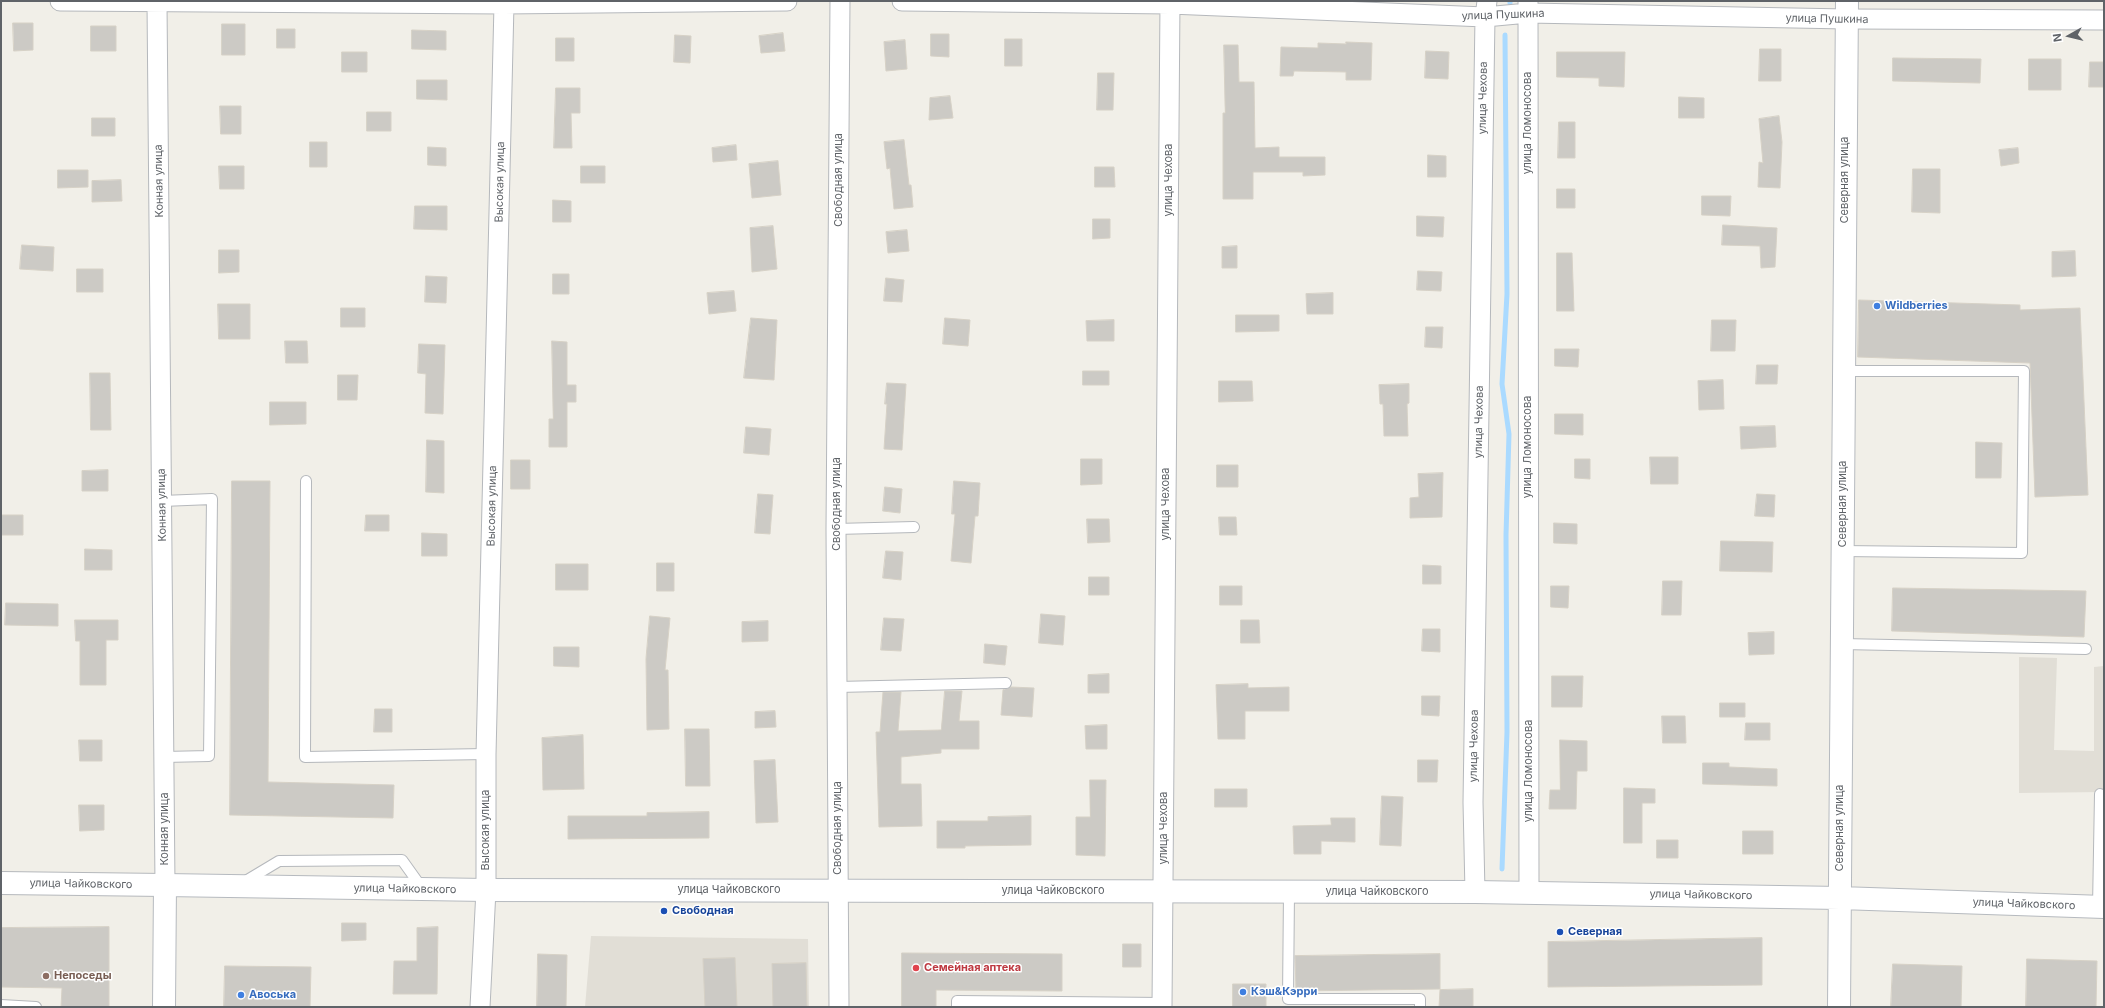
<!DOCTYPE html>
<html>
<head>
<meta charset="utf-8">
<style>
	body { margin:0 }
	#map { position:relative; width:2105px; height:1008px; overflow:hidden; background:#f1efe8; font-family:Inter,sans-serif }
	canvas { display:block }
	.frame { position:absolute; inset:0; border:2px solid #5f6368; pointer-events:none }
	.north { position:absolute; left:2049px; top:16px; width:40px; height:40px; -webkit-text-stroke:3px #fff; paint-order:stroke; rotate:262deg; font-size:11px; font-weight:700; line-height:16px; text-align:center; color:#5f6368 }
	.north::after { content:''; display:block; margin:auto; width:14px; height:18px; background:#5f6368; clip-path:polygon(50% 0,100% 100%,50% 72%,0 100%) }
</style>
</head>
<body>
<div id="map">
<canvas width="2105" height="1008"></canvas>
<div class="frame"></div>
<div class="north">N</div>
</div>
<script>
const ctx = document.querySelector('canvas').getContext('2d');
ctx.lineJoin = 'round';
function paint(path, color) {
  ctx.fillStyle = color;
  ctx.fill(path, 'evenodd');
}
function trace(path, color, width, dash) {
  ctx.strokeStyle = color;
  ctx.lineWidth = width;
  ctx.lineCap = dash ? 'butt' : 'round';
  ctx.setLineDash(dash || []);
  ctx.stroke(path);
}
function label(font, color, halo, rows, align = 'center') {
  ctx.font = font + ' Inter,sans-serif';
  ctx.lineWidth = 3;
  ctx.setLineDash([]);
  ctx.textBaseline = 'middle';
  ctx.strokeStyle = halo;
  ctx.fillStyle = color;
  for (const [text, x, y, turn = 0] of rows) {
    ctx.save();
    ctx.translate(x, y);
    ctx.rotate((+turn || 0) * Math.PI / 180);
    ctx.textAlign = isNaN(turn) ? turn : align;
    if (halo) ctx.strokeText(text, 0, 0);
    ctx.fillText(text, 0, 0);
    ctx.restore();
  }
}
paint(new Path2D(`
	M2019 657 2057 658 2054 750 2094 751V667L2104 666V792L2019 793Z
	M591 936 808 939 809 1007H585Z`), '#e1ded6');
trace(new Path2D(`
	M1510 3V1
	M1502 869 1507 732 1506 535 1509 434 1502 384 1507 294 1505 35`), '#aadaff', 5);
const building = new Path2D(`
	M13 23H33V50L14 51Z
	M222 24H245V55H222Z
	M91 26H116V51H91Z
	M277 29H295V48H277Z
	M412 30 446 31V50L412 49Z
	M783 33 785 51 761 53 759 36Z
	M931 34H949V57L931 56Z
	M675 35 691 36 690 63 674 62Z
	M556 38H574V61H556Z
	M1005 39H1022V66H1005Z
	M905 40 907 69 886 71 884 42Z
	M1346 42 1372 43 1371 80H1346V72L1294 71 1293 76H1280L1281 47 1318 48V43L1346 44Z
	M1224 45H1238L1239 82H1254L1255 148 1279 147V157H1325V175L1303 176V172H1253V199H1223V113H1225Z
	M1760 49H1781V81H1759Z
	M1426 51 1449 52 1448 79 1425 78Z
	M342 52H367V72H342Z
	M1557 52H1625L1624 87 1599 86V78L1557 77Z
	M1893 58 1981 59 1980 83 1893 81Z
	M2029 59H2061V90H2029Z
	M2090 62H2104V87H2089Z
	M1098 73H1114L1113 110H1097Z
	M417 80H447V100L417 99Z
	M556 88H580V113H571L572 148H554Z
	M950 96 953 118 929 120 930 98Z
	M1679 97 1704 98V118H1679Z
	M220 106H241V134H221Z
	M367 112H391V131H367Z
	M1779 116 1782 142 1780 188 1758 187 1759 162 1763 163 1759 119Z
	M92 118H115V136H92Z
	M1559 122H1575V158H1558Z
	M904 140 909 185H911L913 207 894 209 890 168 887 169 884 142Z
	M310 142H327V167H310Z
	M736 145 737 160 713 162 712 148Z
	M428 147 446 148V166L428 165Z
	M2018 148 2019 163 2001 166 1999 150Z
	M1428 155 1446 156V177H1428Z
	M778 161 781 195 752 198 749 164Z
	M219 166H244V189H220Z
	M581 166H605V183H581Z
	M1095 167H1114L1115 187H1095Z
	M1913 169H1940V213L1912 212Z
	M58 170H88V187L58 188Z
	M121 180 122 201 92 202V181Z
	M1557 189H1575V208H1557Z
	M1702 196H1731L1730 216 1702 215Z
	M553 200 571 201V222H553Z
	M415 206H447V230L414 229Z
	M1417 216 1444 217 1443 237 1417 236Z
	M1093 219H1110V238L1093 239Z
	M1723 225 1777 228 1775 267 1761 268 1760 246 1722 245Z
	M773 226 777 269 752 272 750 228Z
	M907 230 909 251 888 253 886 232Z
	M22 245 54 247 53 271 20 269Z
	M1237 246V268H1222V247Z
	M219 250H239V272L219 273Z
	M2075 251 2076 276 2052 277V252Z
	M1557 253H1572L1574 311H1557Z
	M77 269H103V292H77Z
	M1418 271 1442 272 1441 291 1417 290Z
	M553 274H569V294H553Z
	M426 276 447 277 446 303 425 302Z
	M886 278 904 280 902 302 884 301Z
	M734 291 736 311 709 314 707 293Z
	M1333 293V314H1307L1306 294Z
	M1859 300 2020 305V310L2080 308 2088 495 2035 497 2030 363 1858 357Z
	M218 304H250V339H219Z
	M341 308H365V327H341Z
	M1236 315H1279V331L1236 332Z
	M751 318 777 320 774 380 744 378Z
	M945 318 970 320 968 346 943 344Z
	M1114 320V341H1087L1086 321Z
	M1712 320H1736L1735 351H1711Z
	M1426 327H1443L1442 348 1425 347Z
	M285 341H307L308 363H286Z
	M552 341 567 342V385H576V402H567V447H549V419H553Z
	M419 344 445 345 443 414 425 413 426 374 418 373Z
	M1555 349H1579L1578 367 1555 366Z
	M1757 365H1778L1777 384H1756Z
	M1083 371H1109V385H1083Z
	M90 373H110L111 430H91Z
	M338 375H358L357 400H338Z
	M1723 380 1724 409 1699 410 1698 381Z
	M1219 381H1252L1253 401 1219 402Z
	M887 383 906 384 902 450 884 449 887 404H885Z
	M1409 384V403L1407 404 1408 436H1384L1383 404H1380L1379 385Z
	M270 402H306V424L270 425Z
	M1555 414H1583V435L1555 434Z
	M1775 426 1776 447 1741 449 1740 427Z
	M746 427 771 429 769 455 744 453Z
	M427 440 444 441V493L426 492Z
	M1976 442 2002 443 2001 478H1976Z
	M1650 457H1678V484H1651Z
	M1081 459H1102V484L1081 485Z
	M1575 459H1590V479L1575 478Z
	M511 460H530V489H511Z
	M1217 465H1238V487H1217Z
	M108 470V491H82V471Z
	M1443 473 1442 517 1410 518V498L1419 497 1418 474Z
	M232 481H270L268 782 394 785 393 818 230 815Z
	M954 481 980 483 978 516H975L971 563 951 561 955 514H952Z
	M885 487 902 489 900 513 883 511Z
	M758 494 773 495 770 534 755 533Z
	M1757 494 1775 495 1774 517 1755 516Z
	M2 515H23V535H2Z
	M366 515H389V531H365Z
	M1219 517H1236L1237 535H1220Z
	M1087 519H1109L1110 542 1088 543Z
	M1554 523 1577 524V544L1554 543Z
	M422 533 447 534V556H422Z
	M1721 541 1773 542 1772 572 1720 571Z
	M85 549 112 550V570H85Z
	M886 551 903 552 901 580 883 578Z
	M657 563H674V591H657Z
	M556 564H588V590H556Z
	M1423 565 1441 566V584H1423Z
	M1089 577H1109V595H1089Z
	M1663 581H1682L1681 615H1662Z
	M1220 586H1242V605H1220Z
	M1551 586H1569L1568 608 1551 607Z
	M1893 588 2086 591 2084 637 1892 631Z
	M6 603 58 604V626L5 625Z
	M1041 614 1065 616 1063 645 1039 643Z
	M650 616 670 618 665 670H668L669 729 647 730 646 659Z
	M884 618 904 619 901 651 881 650Z
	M75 620H118V640H106V685H80V641H76Z
	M1241 620H1259L1260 643H1241Z
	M768 621V641L742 642V622Z
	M1423 629H1440V652L1422 651Z
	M1774 632V654L1749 655 1748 633Z
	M985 644 1007 646 1005 665 984 663Z
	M554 647H579V667L554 666Z
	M1109 674V693H1088V675Z
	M1552 676H1583L1582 707H1552Z
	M1248 684V688L1289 687V711H1245V739H1218L1216 685Z
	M1011 687 1034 688 1032 717 1001 715 1003 690Z
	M945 691H962L959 721H979V749H941V753L901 757V784H921L922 826 879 827 876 732H880L883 692H901L898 731 941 730Z
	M1422 696H1440L1439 716 1422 715Z
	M1720 703H1745V717H1720Z
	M375 709H392V732H374Z
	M775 711 776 727 755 728V712Z
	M1662 716H1685L1686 743H1663Z
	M1746 723H1770V740H1745Z
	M1107 725V749H1086L1085 726Z
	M685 729H709L710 786H686Z
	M583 735 584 789 543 790 542 738Z
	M79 740H102V761H80Z
	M1560 740 1587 741V771H1577L1576 809H1549L1550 790H1560Z
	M775 760 778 822 756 823 754 761Z
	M1418 760H1438L1437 782H1418Z
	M1703 763H1729V767L1777 769V786L1703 784Z
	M1090 780H1106L1105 856 1076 855V817H1090Z
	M1624 788 1655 789V803H1642V843H1624Z
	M1215 789H1247V807H1215Z
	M1382 796 1403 797 1401 846 1380 845Z
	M79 805H104V830L80 831Z
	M709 812V838L568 839V816H647V813Z
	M1031 816V845L965 846V848H937V821H988V817Z
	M1331 818H1355V842L1321 841V854H1294L1293 826 1331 825Z
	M1743 831H1773V854H1743Z
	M1657 840H1678V858H1657Z
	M342 923H366V940L342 941Z
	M109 927V1007H61L62 988 1 987V928Z
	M438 927 437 994H393L394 961H417V928Z
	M1762 938V985L1548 987V942Z
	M1123 944H1141V967H1123Z
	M902 953 1062 954V991L936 990V1007H902Z
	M538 954 567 955 566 1007H537Z
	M1440 954V989L1296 991 1295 956Z
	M735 958 737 1007H705L703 959Z
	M2027 959 2097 961 2096 1007H2026Z
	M806 963 807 1007H773L772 964Z
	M1893 964 1962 966 1961 1007H1891Z
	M225 966 311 967 310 1007H224Z
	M1233 984H1266V1007H1233Z
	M1473 989V1007H1439L1440 990Z`);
paint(building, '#cccac5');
trace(building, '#d6d1c6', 1);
const service = new Path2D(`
	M306 481 305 757 486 754
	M162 501 212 499 209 756 164 757
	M836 529 914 527
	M1842 551 2022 553 2024 371H1844
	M1842 644 2086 649
	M838 687 1006 683
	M244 882 279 861 402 860 422 888
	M1289 892 1288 999H1420V1007
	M2098 907 2100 794
	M1 1005 36 1007
	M957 1007V1001L1162 1003`);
const minor = new Path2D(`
	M60 1 504 4 787 1
	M902 1 1170 4 1485 17 1528 13 1847 19 2104 20
	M1528 2 1529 892
	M157 3 165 885
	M1475 892 1473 802 1485 17 1487 1
	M480 1007 486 890V754L504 4
	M839 1007 836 529 840 1
	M1162 1007 1170 1`);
const tertiary = new Path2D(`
	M1 883 165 885`);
const secondary = new Path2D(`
	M164 1007 165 885 486 890 1475 892 1840 898 2104 907
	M1839 1007 1847 1`);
trace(service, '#b5b8bc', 12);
trace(minor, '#b5b8bc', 21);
trace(tertiary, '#b5b8bc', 24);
trace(secondary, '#b6babf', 24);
trace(service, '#fff', 10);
trace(minor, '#fff', 19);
trace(tertiary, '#fff', 22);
trace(secondary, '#fff', 22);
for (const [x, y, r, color] of [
	[1877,306,4,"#3f7fe0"],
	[664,911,4,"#1a4fb4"],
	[1560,932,4,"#1a4fb4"],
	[916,968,4,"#e0444e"],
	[46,976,4,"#8d6e63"],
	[1243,992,4,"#3f7fe0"],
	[241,995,4,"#3f7fe0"]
]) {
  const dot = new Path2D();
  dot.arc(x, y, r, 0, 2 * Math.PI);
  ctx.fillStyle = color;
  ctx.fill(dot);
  trace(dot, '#fff', 1.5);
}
label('11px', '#5f6368', '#fff', [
	["улица Пушкина",1503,15,-2],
	["улица Пушкина",1827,19,1],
	["улица Чехова",1483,98,-89],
	["улица Ломоносова",1528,123,-90],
	["Свободная улица",839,180,-90],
	["улица Чехова",1169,180,-90],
	["Северная улица",1845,180,-90],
	["Конная улица",159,181,-91],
	["Высокая улица",500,182,-89],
	["улица Чехова",1479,422,-89],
	["улица Ломоносова",1528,447,-90],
	["Свободная улица",837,504,-90],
	["улица Чехова",1166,504,-90],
	["Северная улица",1843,504,-90],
	["Конная улица",162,505,-91],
	["Высокая улица",492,506,-89],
	["улица Чехова",1474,746,-89],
	["улица Ломоносова",1529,771,-90],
	["Свободная улица",838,828,-90],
	["улица Чехова",1164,828,-90],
	["Северная улица",1840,828,-90],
	["Конная улица",165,829,-90],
	["Высокая улица",486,830,-90],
	["улица Чайковского",81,884,1],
	["улица Чайковского",405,889,1],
	["улица Чайковского",729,890],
	["улица Чайковского",1053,891],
	["улица Чайковского",1377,892],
	["улица Чайковского",1701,895,1],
	["улица Чайковского",2024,904,2]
]);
label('bold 11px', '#366cbe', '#fff', [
	["Wildberries",1885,306],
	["Кэш&Кэрри",1251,992],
	["Авоська",249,995]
], 'left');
label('bold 11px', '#164399', '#fff', [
	["Свободная",672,911],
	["Северная",1568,932]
], 'left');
label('bold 11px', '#be3a42', '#fff', [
	["Семейная аптека",924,968]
], 'left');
label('bold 11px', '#785e54', '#fff', [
	["Непоседы",54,976]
], 'left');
</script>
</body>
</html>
